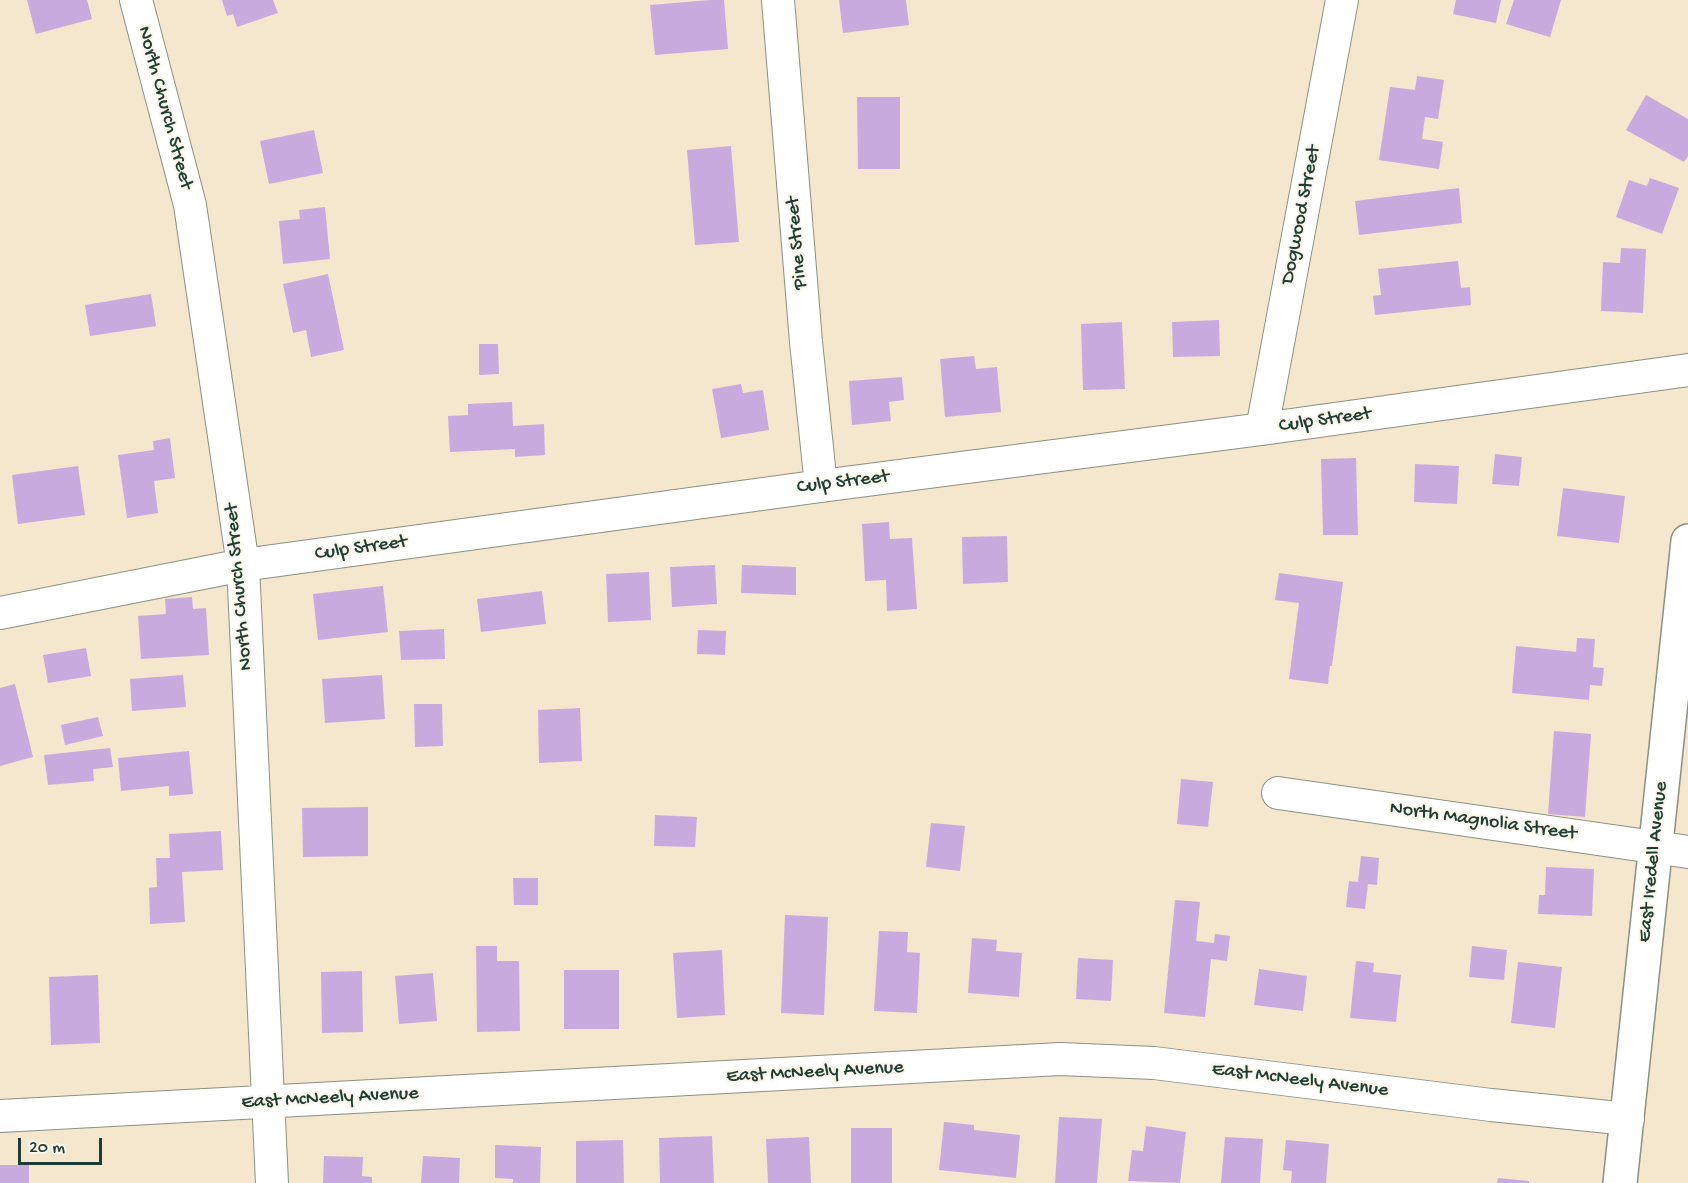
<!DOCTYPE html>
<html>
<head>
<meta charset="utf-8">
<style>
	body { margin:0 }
	#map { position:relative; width:1688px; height:1183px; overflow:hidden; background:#f4e7ce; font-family:"Gochi Hand",sans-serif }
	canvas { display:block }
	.scale { position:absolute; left:18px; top:1138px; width:84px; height:27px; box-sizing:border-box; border:3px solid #1f3d34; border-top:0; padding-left:8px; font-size:18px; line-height:21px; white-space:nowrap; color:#1f3d34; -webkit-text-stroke:4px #fbf7ec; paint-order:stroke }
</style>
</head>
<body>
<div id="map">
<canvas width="1688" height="1183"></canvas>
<div class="scale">20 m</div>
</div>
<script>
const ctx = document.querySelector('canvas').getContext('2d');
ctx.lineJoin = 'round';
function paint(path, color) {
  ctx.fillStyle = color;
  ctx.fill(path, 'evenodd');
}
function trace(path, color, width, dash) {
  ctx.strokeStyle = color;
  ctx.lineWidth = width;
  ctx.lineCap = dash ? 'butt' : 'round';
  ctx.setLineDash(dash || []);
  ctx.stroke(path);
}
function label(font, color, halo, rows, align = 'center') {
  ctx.font = font + ' "Gochi Hand",sans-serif';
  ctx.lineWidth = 4.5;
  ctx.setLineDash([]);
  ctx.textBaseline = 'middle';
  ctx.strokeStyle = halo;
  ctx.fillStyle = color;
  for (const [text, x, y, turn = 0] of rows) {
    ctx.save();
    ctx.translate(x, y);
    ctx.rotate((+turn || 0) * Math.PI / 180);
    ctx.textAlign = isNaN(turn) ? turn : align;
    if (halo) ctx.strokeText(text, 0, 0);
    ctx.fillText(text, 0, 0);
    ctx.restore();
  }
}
paint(new Path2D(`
	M27 0H87L92 19 36 34Z
	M222 0H273L278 13 237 27 233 14 227 16Z
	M710 0H724L728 49 655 55 650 5Z
	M839 0H906L909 25 843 33Z
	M1456 0H1501L1496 23 1453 14Z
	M1514 0H1561L1550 37 1506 24Z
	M1417 76 1444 80 1438 119 1425 117 1422 139 1443 142 1439 169 1379 160 1390 87 1415 90Z
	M1646 95 1688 119V156L1684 162 1626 130Z
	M857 97H900V169H858Z
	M314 130 323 173 269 184 260 141Z
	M731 146 739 242 695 245 687 150Z
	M1650 178 1679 188 1662 234 1616 217 1629 180 1647 186Z
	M1459 188 1462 223 1359 235 1355 201Z
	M325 207 330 259 283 264 279 221 300 219 299 210Z
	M1621 248 1646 249 1643 313 1601 311 1603 262 1620 263Z
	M1458 261 1461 288 1470 287 1471 305 1375 315 1373 296 1381 295 1378 269Z
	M328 274 344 350 311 357 306 330 293 333 283 284Z
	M151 294 156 326 90 336 85 305Z
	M1219 320 1220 356 1173 357 1172 322Z
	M1122 322 1125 389 1083 390 1081 324Z
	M479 344H498L499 374 479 375Z
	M974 356 976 369 997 367 1001 412 945 417 940 359Z
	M902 377 904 400 889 402 891 421 852 425 849 381Z
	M741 384 743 393 763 390 769 430 721 438 712 389Z
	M512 402 513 426 544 424 545 455 515 457V449L450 452 448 416 468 415V404Z
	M170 438 175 478 154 481 158 513 127 518 118 455 154 450 153 441Z
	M1495 454 1522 457 1519 486 1492 484Z
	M1356 458 1358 535H1323L1321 459Z
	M1415 464 1459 466 1457 504 1414 502Z
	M78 466 85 515 18 524 12 475Z
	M1563 488 1625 496 1619 543 1557 536Z
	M889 522 890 539 912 538 917 609 887 611 886 580 865 581 862 524Z
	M1007 536 1008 582 963 584 962 537Z
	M715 565 717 604 672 607 670 567Z
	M742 565 796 567V595L741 593Z
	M649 572 651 620 608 622 606 574Z
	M1279 573 1343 582 1332 666H1330L1328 684 1289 679 1299 603 1275 600Z
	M383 586 388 632 318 640 313 594Z
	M542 591 546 624 481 632 477 599Z
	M192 597 193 609 206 608 209 655 141 659 138 616 166 614 165 599Z
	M444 629 445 659 401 660 399 631Z
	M698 630 726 631 725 655 697 654Z
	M1577 638 1595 639 1593 667 1604 668 1602 686 1590 685 1589 700 1512 693 1516 646 1576 652Z
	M86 648 91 676 48 683 43 655Z
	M183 675 186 707 132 711 130 679Z
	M382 675 385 719 325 723 322 679Z
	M15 684 33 757 0 766V688Z
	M414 704H442L443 746 415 747Z
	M580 708 582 761 539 763 538 710Z
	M98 717 103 736 65 745 61 725Z
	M1554 731 1591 734 1585 817 1548 814Z
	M110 748 113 767 93 769 94 781 48 785 44 755Z
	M189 751 193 794 169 796V786L121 791 118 758Z
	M1181 779 1213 782 1208 827 1177 824Z
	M368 807V856L303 857 302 808Z
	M655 815 697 817 695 847 654 846Z
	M931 823 965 826 960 871 926 867Z
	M221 831 223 870 182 872 185 922 150 924 149 888 157 887 156 858H170L169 834Z
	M1361 856 1379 858 1377 885 1368 884 1365 909 1346 907 1349 881 1358 882Z
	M1546 867 1594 869 1592 916 1538 914 1539 895H1545Z
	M513 878H538V905H514Z
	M1175 900 1200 902 1196 941 1214 943 1215 934 1230 936 1227 961 1211 959 1205 1017 1164 1013Z
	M785 915 828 917 824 1015 781 1013Z
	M879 931 908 932 907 952 920 953 917 1013 874 1011Z
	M972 938 997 940 996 951 1022 953 1019 997 968 993Z
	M476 946H497V961H519L520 1031 477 1032Z
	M1472 946 1507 950 1504 980 1469 977Z
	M722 950 725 1015 677 1018 673 953Z
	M1078 958 1113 960 1111 1001 1076 999Z
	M1356 961 1374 963 1373 972 1401 975 1396 1022 1350 1018Z
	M1518 962 1562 967 1555 1028 1511 1023Z
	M1259 969 1307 976 1303 1011 1254 1005Z
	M564 970H619V1029H564Z
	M362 971 363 1032 322 1033 321 972Z
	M433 973 437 1021 399 1024 395 976Z
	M98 975 100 1043 51 1045 49 977Z
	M1059 1117 1102 1119 1097 1183H1055Z
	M944 1122 974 1125V1130L1020 1135 1016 1178 939 1170Z
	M1146 1126 1186 1132 1180 1183 1128 1181 1132 1150 1143 1151Z
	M851 1128H892V1183H851Z
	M712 1136 714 1183H660L659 1138Z
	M809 1137 811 1183H768L766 1139Z
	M1225 1137 1263 1139 1260 1183H1221Z
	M623 1140 624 1183H576V1141Z
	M1286 1140 1329 1144 1326 1183H1291L1292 1171 1283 1170Z
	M495 1145 541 1147 540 1183H513V1179L495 1178Z
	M324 1156 363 1157 362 1176 372 1177V1183H323Z
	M423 1156 460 1158 459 1183H421Z
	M0 1165H29V1183H0Z
	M1498 1178 1529 1181V1183H1497Z`), '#c9aadf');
const minor = new Path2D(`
	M136 0 190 205 243 565 272 1183
	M778 0 806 342 821 486
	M1262 429 1342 0
	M0 613 243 565 821 486 1262 429 1688 370
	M1278 793 1688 852
	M0 1116 1060 1059 1154 1063 1491 1105 1628 1119`);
const major = new Path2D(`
	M1620 1183 1688 541`);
trace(minor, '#8a9281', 34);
trace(major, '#8a9281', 36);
trace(minor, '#fff', 32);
trace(major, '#fff', 33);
label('20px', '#1f3d34', '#fbf7ec', [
	["North Church Street",164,108,75],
	["Dogwood Street",1302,215,-79],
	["Pine Street",798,243,-95],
	["Culp Street",1325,421,-8],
	["Culp Street",843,483,-7],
	["Culp Street",361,549,-8],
	["North Church Street",240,587,-95],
	["North Magnolia Street",1483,822,8],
	["East Iredell Avenue",1654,862,-84],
	["East McNeely Avenue",815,1073,-3],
	["East McNeely Avenue",1300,1081,7],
	["East McNeely Avenue",330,1099,-3]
]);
</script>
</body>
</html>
